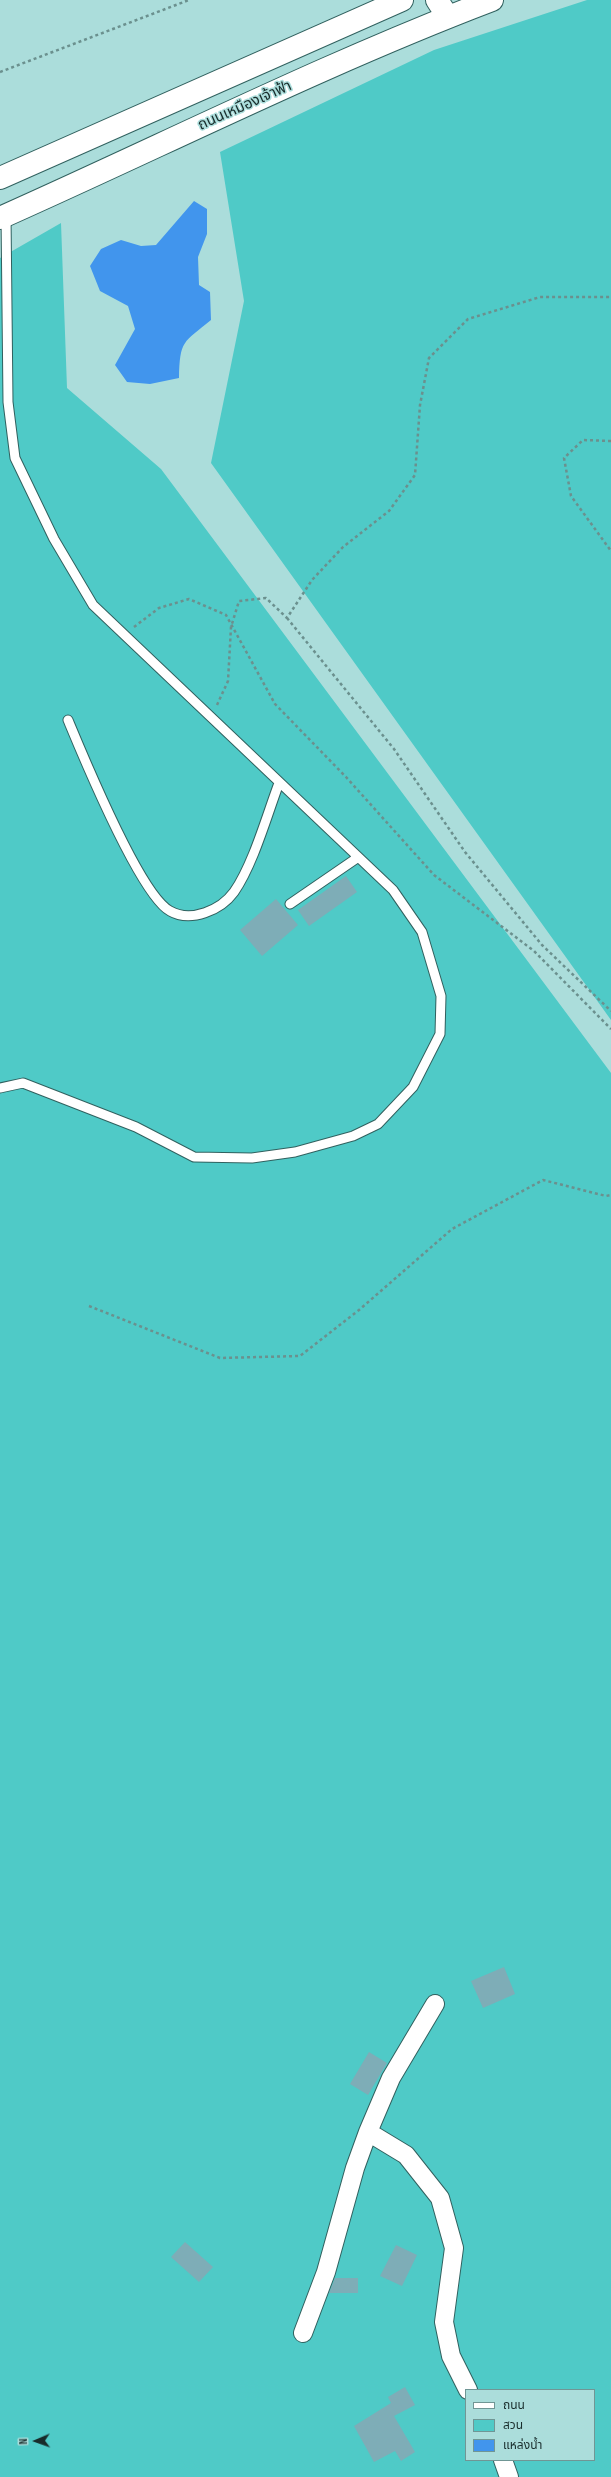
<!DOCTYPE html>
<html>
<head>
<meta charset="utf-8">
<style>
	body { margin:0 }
	#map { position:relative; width:611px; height:2477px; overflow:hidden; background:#abdddb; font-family:"Sofia Sans Condensed","Noto Sans Thai",sans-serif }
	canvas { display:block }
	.legend { position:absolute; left:465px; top:2389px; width:130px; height:72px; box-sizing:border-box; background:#abdddb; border:1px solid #709695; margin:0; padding:5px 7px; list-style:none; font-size:12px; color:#182c2b }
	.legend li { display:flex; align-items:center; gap:8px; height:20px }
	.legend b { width:20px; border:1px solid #709695 }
	.north { position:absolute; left:16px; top:2421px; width:40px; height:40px; -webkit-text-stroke:3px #abdddb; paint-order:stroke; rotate:268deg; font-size:11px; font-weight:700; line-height:16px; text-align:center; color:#182c2b }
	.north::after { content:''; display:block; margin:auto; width:14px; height:18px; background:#182c2b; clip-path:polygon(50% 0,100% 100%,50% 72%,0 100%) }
</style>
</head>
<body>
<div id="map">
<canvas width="611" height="2477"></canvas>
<ul class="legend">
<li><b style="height:5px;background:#fff"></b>ถนน</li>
<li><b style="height:11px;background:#4fcac7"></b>สวน</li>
<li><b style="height:11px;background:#4195ed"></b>แหล่งน้ำ</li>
</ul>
<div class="north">N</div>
</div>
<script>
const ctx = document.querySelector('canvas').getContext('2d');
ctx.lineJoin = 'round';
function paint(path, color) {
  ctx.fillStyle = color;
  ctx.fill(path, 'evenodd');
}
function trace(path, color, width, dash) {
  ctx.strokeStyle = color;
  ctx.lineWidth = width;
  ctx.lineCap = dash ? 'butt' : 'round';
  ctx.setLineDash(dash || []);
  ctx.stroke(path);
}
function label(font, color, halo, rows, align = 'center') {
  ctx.font = font + ' "Sofia Sans Condensed","Noto Sans Thai",sans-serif';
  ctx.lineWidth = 3;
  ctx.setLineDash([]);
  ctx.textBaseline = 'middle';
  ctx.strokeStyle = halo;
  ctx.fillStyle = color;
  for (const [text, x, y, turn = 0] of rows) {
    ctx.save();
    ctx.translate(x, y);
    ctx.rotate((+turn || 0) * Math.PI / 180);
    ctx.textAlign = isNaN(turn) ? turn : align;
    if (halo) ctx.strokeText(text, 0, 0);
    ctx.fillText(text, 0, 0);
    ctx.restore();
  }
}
paint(new Path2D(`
	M587 0H611V1020L211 463 244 301 220 152 434 50Z
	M61 223 67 388 161 469 611 1073V2477H0V258ZM466 2390H594V2460H466Z`), '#4fcac7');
paint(new Path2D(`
	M194 201 207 209V234L198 257 199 285 210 292 211 320C183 343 180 340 179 378L150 384 127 382 115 365 135 329 128 306 100 291 90 266 101 249 121 240 141 246 156 245Z`), '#4195ed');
paint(new Path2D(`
	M346 876 357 892 309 926 298 910Z
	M276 899 298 925 262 956 240 930Z
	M504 1967 515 1994 483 2008 471 1981Z
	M369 2052 387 2063 368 2095 350 2084Z
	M185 2242 213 2267 199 2282 171 2257Z
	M396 2245 417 2255 402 2286 380 2276Z
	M335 2278H358V2293H329Z
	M405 2387 415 2405 394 2416 415 2452 401 2461 395 2451 374 2462 354 2426 391 2403 388 2397Z`), '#7eadb7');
const service = new Path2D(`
	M68 720C83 756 140 895 170 911 191 923 221 910 234 892 253 865 267 815 279 783
	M290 904 357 858
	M0 1088 23 1083 136 1127 194 1157 252 1158 295 1152 353 1136 378 1124 413 1087 440 1034 441 996 422 932 393 890 93 605 54 539 15 458 8 402 6 215`);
const minor = new Path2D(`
	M368 2132 406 2155 440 2198 454 2248 444 2322 451 2356 468 2390
	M303 2333 326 2272 355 2168 368 2132 391 2078 435 2004
	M503 2460 509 2477`);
const tertiary = new Path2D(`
	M437 0 448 17
	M0 178 402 0
	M0 218C164 145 324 64 492 0`);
trace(service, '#31615f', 11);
trace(minor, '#31615f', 20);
trace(tertiary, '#31615f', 24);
trace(new Path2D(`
	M0 72 189 0
	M611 441 583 440 564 458 571 496 611 551
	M287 618 394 749 465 852 542 945 611 1011
	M134 627 159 608 189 599 226 615 275 704 346 777 434 875 534 951 611 1029
	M217 705 228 681 231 627 239 601 266 598 287 618 312 580 343 547 389 511 415 475 420 405 429 358 468 319 540 297H611
	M89 1306 220 1358 300 1356 359 1310 452 1229 543 1180 606 1196 611 1195`), '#6b908e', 2.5, [3, 3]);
trace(service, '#fff', 9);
trace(minor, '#fff', 18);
trace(tertiary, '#fff', 22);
label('15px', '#182c2b', '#abdddb', [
	["ถนนเหมืองเจ้าฟ้า",245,106,-24]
]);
</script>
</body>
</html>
